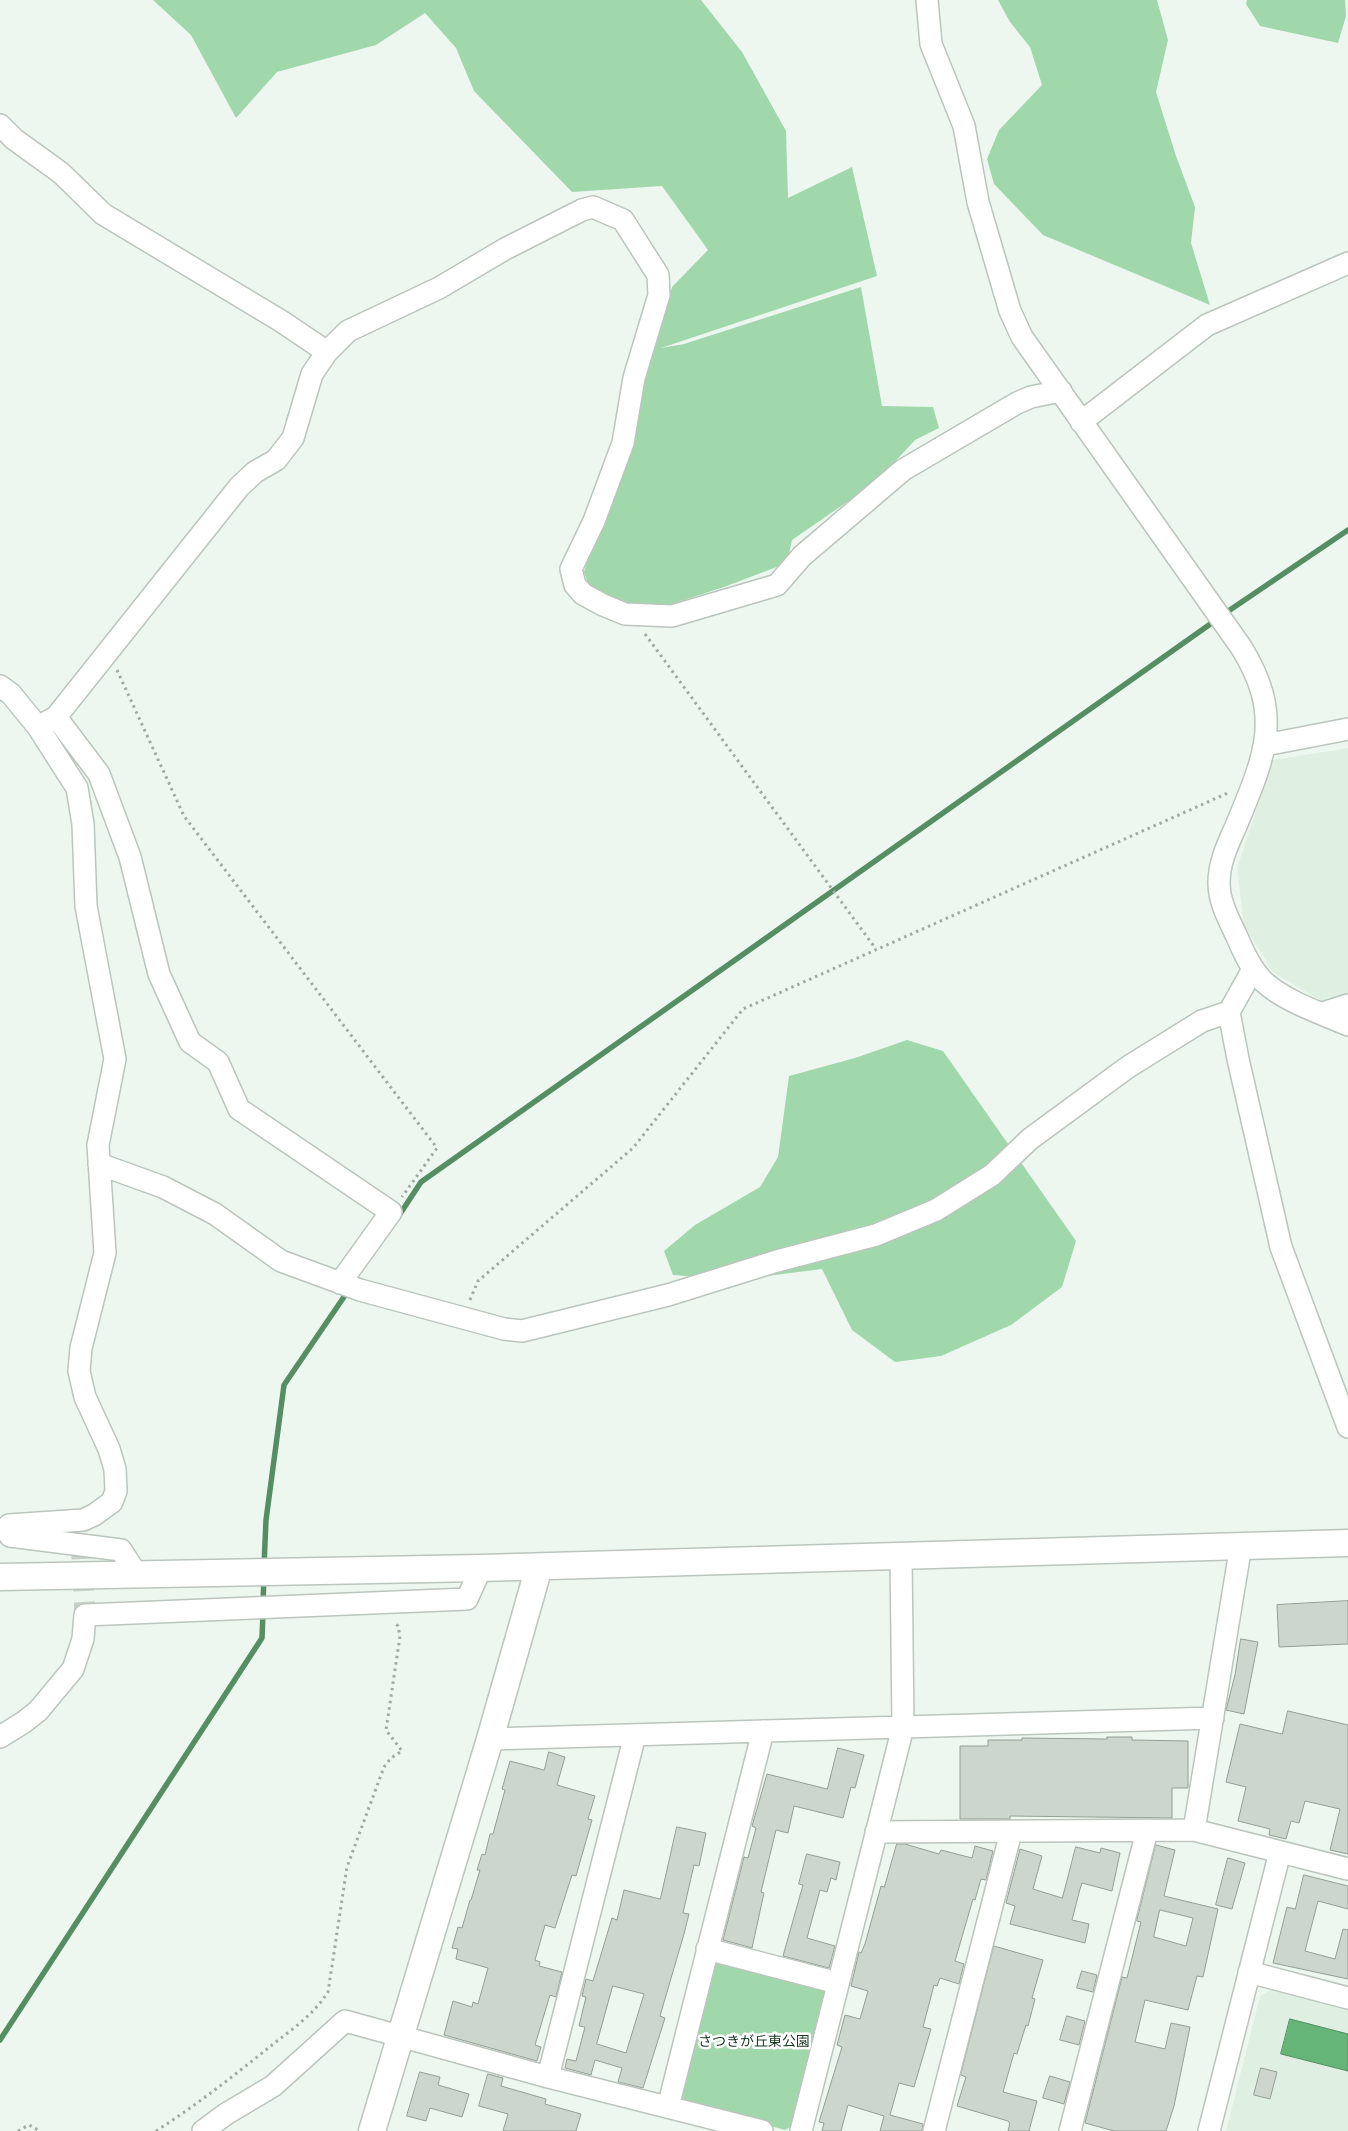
<!DOCTYPE html>
<html>
<head>
<meta charset="utf-8">
<style>
	body { margin:0 }
	canvas { display:block; background:#edf7ef }
</style>
</head>
<body>
<canvas width="1348" height="2131"></canvas>
<script>
const ctx = document.querySelector('canvas').getContext('2d');
ctx.lineJoin = 'round';
function paint(path, color) {
  ctx.fillStyle = color;
  ctx.fill(path, 'evenodd');
}
function trace(path, color, width, dash) {
  ctx.strokeStyle = color;
  ctx.lineWidth = width;
  ctx.lineCap = dash ? 'butt' : 'round';
  ctx.setLineDash(dash || []);
  ctx.stroke(path);
}
function label(font, color, halo, rows, align = 'center') {
  ctx.font = font + ' Overpass,"Noto Sans JP",sans-serif';
  ctx.lineWidth = 5;
  ctx.setLineDash([]);
  ctx.textBaseline = 'middle';
  ctx.strokeStyle = halo;
  ctx.fillStyle = color;
  for (const [text, x, y, turn = 0] of rows) {
    ctx.save();
    ctx.translate(x, y);
    ctx.rotate((+turn || 0) * Math.PI / 180);
    ctx.textAlign = isNaN(turn) ? turn : align;
    if (halo) ctx.strokeText(text, 0, 0);
    ctx.fillText(text, 0, 0);
    ctx.restore();
  }
}
paint(new Path2D(`
	M1348 748V997L1328 1005 1273 972 1244 925 1237 868 1273 760Z
	M1272 1989 1348 2008V2131H1226L1260 1996Z`), '#dff0e2');
paint(new Path2D(`
	M153 0H701L742 52 786 131 788 198 852 167 877 276 661 348 684 344 861 287 882 406 933 407 939 428 915 440 876 482 792 540 787 563 724 587 660 608 620 605 589 586 584 572 651 350 655 349 672 287 708 250 662 186 572 192 474 91 456 48 425 13 376 45 277 72 236 118 191 35Z
	M998 0H1157L1168 40 1156 92 1176 156 1195 207 1191 243 1210 305 1043 235 994 184 987 159 999 130 1042 85 1030 47 1010 22Z
	M1247 0H1345L1346 16 1338 43 1260 26 1246 4Z
	M907 1040 943 1051 1076 1241 1062 1287 1011 1325 941 1356 895 1362 852 1330 822 1269 735 1280 673 1275 664 1251 695 1225 760 1187 778 1157 789 1076 855 1058Z
	M714 1960 823 1983 829 1993 794 2125 785 2130 685 2102 679 2093Z`), '#a0d8ac');
const water = new Path2D(`
	M1290 2019 1348 2034V2071L1281 2054Z`);
paint(water, '#65b579');
trace(water, '#558e63', 1);
trace(new Path2D(`
	M1224 614 1348 530
	M398 1217 421 1182 1216 620
	M264 1566 266 1520 284 1385 348 1291
	M263 1603 264 1577
	M0 2040 262 1638 263 1612`), '#558e63', 5.5);
const building = new Path2D(`
	M1348 1601V1644L1279 1647 1277 1605Z
	M1241 1639 1258 1642 1244 1714 1226 1710 1235 1675Z
	M1288 1711 1348 1725V1854L1330 1850 1340 1809 1305 1801 1299 1823 1291 1821 1286 1839 1269 1835 1270 1829 1238 1821 1246 1787 1226 1782 1240 1724 1282 1734Z
	M1107 1737H1132V1740L1188 1741V1788H1172V1818L1010 1816V1819H960V1746H988V1740H1022V1738L1107 1739Z
	M838 1748 864 1755 855 1788 851 1787 843 1818 794 1806 788 1833 776 1830 761 1892 764 1893 752 1948 723 1940 744 1857 748 1858 756 1828 752 1826 767 1774 827 1789Z
	M549 1752 565 1757 557 1785 595 1796 588 1819 592 1820 576 1876 572 1875 555 1928 545 1925 535 1960 540 1962 539 1966 562 1972 556 1997 550 1995 535 2045 541 2047 537 2061 444 2035 453 2001 472 2007 473 2002 478 2004 488 1968 456 1959 458 1949 452 1948 458 1927 462 1928 470 1900H471L480 1870H477L482 1854 485 1855 490 1834H493L505 1790 502 1789 510 1761 544 1770Z
	M677 1827 706 1833 699 1866 694 1865 683 1913 689 1914 684 1934 660 2016 665 2018 643 2088 618 2082 622 2068 595 2060 591 2075 565 2068 567 2059 576 2061 585 2027 579 2026 586 1997 582 1996 586 1979 593 1981 612 1918 617 1920 624 1890 660 1899ZM613 1986 644 1994 626 2053 597 2044Z
	M897 1844H905L939 1854 941 1850 972 1858 975 1846 993 1851 986 1880 981 1879 975 1900 973 1899 955 1961 964 1964 959 1984 940 1978 937 1986 934 1985 923 2027 931 2029 914 2087 899 2083 890 2115 923 2124 922 2131H880L884 2116 848 2105 841 2131H822L824 2123 819 2122 842 2047 837 2045 845 2015 860 2019 868 1991 851 1986 859 1952 861 1953 865 1944 881 1886 884 1887Z
	M1156 1845 1175 1850 1164 1896 1218 1909 1203 1977 1197 1976 1188 2010 1145 2000 1135 2042 1165 2049 1171 2023 1190 2027 1174 2106 1166 2131H1114L1085 2123 1122 1977 1127 1978 1141 1922 1137 1921ZM1160 1910 1193 1918 1186 1946 1154 1937Z
	M1076 1847 1100 1853 1101 1848 1120 1853 1112 1891 1082 1883 1080 1889 1072 1920 1089 1924 1085 1943 1010 1924 1015 1906 1006 1903 1020 1849 1042 1856 1033 1889 1062 1898Z
	M807 1854 840 1862 836 1880 831 1878 827 1892 820 1890 807 1938 835 1946 829 1968 783 1956 803 1885 799 1884Z
	M1228 1858 1245 1863 1232 1909 1216 1905Z
	M1304 1875 1348 1886V1909L1318 1901 1305 1951 1335 1959 1343 1929 1348 1930V1979L1273 1963 1287 1907 1295 1909Z
	M994 1946 1043 1960 1032 1998 1035 1999 1028 2026 1026 2025 1017 2054 1014 2053 1003 2092 1037 2101 1029 2131H1008L1010 2123 1008 2121 957 2106 966 2077 961 2075Z
	M1082 1971 1097 1975 1093 1992 1077 1988Z
	M1067 2016 1085 2021 1079 2045 1060 2040Z
	M1261 2068 1277 2072 1270 2099 1254 2095Z
	M420 2072 440 2077 438 2085 469 2094 462 2117 430 2108 426 2121 407 2116Z
	M488 2074 503 2078 501 2086 546 2099 545 2104 581 2114 576 2131H503L508 2114 479 2106Z
	M1050 2076 1070 2082 1064 2104 1043 2098Z`);
paint(building, '#ccd6cd');
trace(building, '#959e96', 1);
trace(new Path2D(`
	M81 1538 85 1615`), '#c7d0c9', 21, [21, 11]);
const minor = new Path2D(`
	M927 0 931 44 964 126 978 202 1010 311 1022 337 1241 647C1284 716 1265 756 1236 826 1228 844 1219 862 1219 883 1219 902 1229 920 1237 937 1244 953 1251 969 1264 982 1286 1002 1321 1013 1348 1025
	M0 125 14 139 61 173 103 214 281 321 327 352
	M1081 422 1207 325 1348 263
	M0 686 11 694 38 727 77 788 83 824 86 906 115 1059 98 1145 105 1253 81 1348 79 1371 85 1397 109 1449 115 1469 116 1491 112 1502 94 1515 83 1520 9 1525 10 1536 121 1550 136 1573
	M56 717 99 774 130 857 159 974 190 1042 218 1062 239 1109 391 1212 340 1283
	M38 727 56 717 239 487 255 472 276 460 293 438 312 374 327 352 348 331 439 288 505 249 582 210 593 207 623 220 658 275 659 295 634 378 623 443 594 521 571 569 575 585 583 594 603 605 625 614 672 616 777 585 802 556 903 470 1017 403 1031 397 1061 391
	M1265 745 1348 729
	M1253 969 1229 1012 1238 1059 1281 1247 1348 1427
	M1323 1013 1348 1005
	M99 1164 163 1187 215 1214 281 1261 360 1290 504 1329 522 1331 668 1295 777 1261 876 1235 936 1210 992 1175 1030 1139 1128 1067 1202 1021 1229 1012
	M0 1737 24 1722 38 1711 73 1669 83 1639 85 1615 467 1599 481 1568
	M490 1739 1213 1718
	M1194 1830 1241 1545
	M876 1832 1194 1830 1348 1869
	M707 1949 838 1983
	M1249 1972 1348 1998
	M548 2077 635 1735
	M668 2107 763 1731
	M203 2131 226 2114 273 2086 345 2021 548 2077 762 2131
	M801 2131 903 1727 901 1557
	M934 2131 1011 1832
	M1070 2131 1147 1831
	M1209 2131 1280 1852`);
const tertiary = new Path2D(`
	M0 1577 481 1568 1348 1543
	M372 2131 490 1739 539 1567`);
trace(minor, '#bbc5bd', 24);
trace(tertiary, '#bbc5bd', 29);
trace(new Path2D(`
	M645 634 876 949
	M117 670 184 816 437 1148 402 1197
	M470 1300 478 1281 633 1148 743 1009 1228 793
	M18 2131 29 2125 40 2131
	M156 2131C195 2106 231 2078 267 2049 288 2032 313 2016 328 1992L347 1867 384 1767 391 1758 402 1751 386 1730 400 1636 398 1626 394 1622`), '#a1a9a3', 3, [2.5, 4]);
trace(minor, '#fff', 21);
trace(tertiary, '#fff', 26);
label('14px', '#16381f', '#fff', [
	["さつきが丘東公園",754,2043]
]);
</script>
</body>
</html>
